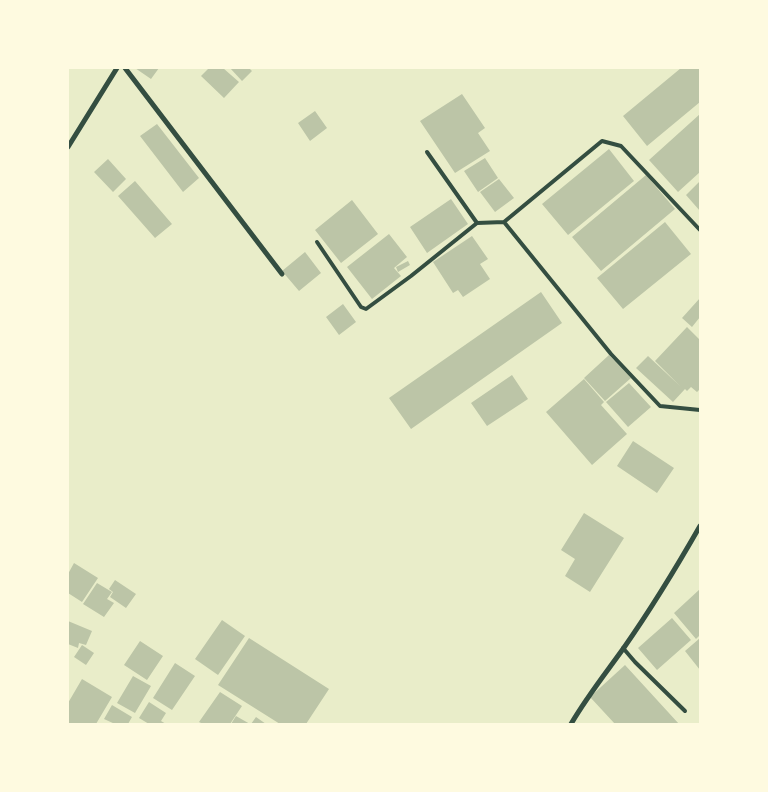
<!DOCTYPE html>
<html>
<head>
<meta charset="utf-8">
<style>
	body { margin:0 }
	#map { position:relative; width:768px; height:792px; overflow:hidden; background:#e9edc9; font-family:Roboto,sans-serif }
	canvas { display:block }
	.frame { position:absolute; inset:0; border:69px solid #fefae0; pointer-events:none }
</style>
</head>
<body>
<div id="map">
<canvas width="768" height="792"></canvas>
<div class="frame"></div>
</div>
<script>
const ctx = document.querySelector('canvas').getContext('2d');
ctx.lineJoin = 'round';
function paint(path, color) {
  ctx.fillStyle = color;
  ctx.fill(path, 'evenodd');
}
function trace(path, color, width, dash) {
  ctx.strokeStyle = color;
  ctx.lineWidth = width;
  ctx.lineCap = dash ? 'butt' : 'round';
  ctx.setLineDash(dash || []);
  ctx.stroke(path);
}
paint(new Path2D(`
	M135 68H159L151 79Z
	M209 68H223L239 82 224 98 201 76Z
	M230 68H249L252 71 242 81Z
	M681 68H700V102L647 146 623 116Z
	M462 94 485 128 478 133 490 151 455 173 420 121Z
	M315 111 327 128 310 141 298 123Z
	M700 114V172L678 192 649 160Z
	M157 124 199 178 183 192 140 136Z
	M609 149 634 181 568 235 542 204Z
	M485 158 498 178 478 192 464 171Z
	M108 159 126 179 113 192 94 172Z
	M646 175 675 209 601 271 572 237Z
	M499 179 514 198 495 212 480 192Z
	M135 181 172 224 155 238 118 196Z
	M700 181V211L686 195Z
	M451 199 468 224 427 253 410 227Z
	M352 200 378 234 341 263 315 230Z
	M665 222 691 254 623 309 597 278Z
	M389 234 407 257 394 268 401 276 372 299 347 267Z
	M472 236 488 259 480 264 490 279 463 297 458 290 453 293 433 262Z
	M305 252 321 273 299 291 282 271Z
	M408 261 410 265 398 272 396 267Z
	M541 292 562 323 411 429 389 398Z
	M700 298V317L692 327 682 318Z
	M343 304 356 322 339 335 326 317Z
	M687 327 700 340V389L697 392 691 387 687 391 685 389 673 402 636 368 648 356 680 386 655 361Z
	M609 355 631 378 605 401 584 378Z
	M512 375 528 399 487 426 471 403Z
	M584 379 604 402 601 405 627 434 592 465 546 412Z
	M629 383 651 407 628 427 606 402Z
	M633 441 674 468 657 493 617 466Z
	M584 513 624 538 590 592 565 576 575 559 561 550Z
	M74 563 98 578 82 602 68 593V574Z
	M115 580 136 594 126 608 110 597 113 592 109 589Z
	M97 583 112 592 107 599 114 603 104 617 83 604Z
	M700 589V635L696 639 674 613Z
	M672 618 691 640 657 670 638 648Z
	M222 620 245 636 218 675 195 659Z
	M68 621 92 631 86 645 79 643 78 648 68 644Z
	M249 638 329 689 306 724H280L218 685Z
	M700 638V670L685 651Z
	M140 641 163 656 147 680 124 665Z
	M82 645 94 653 86 665 74 657Z
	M175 663 195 676 172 710 153 698Z
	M625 665 679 724H615L590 697Z
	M133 676 151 686 135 713 117 703Z
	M82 679 112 697 96 724H68V703Z
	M220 692 242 706 230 724H203L199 722Z
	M149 702 166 713 161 721 166 724H149L139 718Z
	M112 705 132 717 128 724H115L104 719Z
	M236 716 250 724H231Z
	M256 717 266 724H251Z`), '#bcc5a7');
trace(new Path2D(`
	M427 152 477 223 504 222 611 354 660 406 700 410
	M504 222 602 141 621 146 700 230
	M317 242 361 307 366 309 411 276 477 223
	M623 648 635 662 685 711`), '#344e41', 4);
trace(new Path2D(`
	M125 68 282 274
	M68 147 117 68
	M571 724C586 698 605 674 623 649 651 609 676 568 700 526`), '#344e41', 5);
</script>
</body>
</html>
